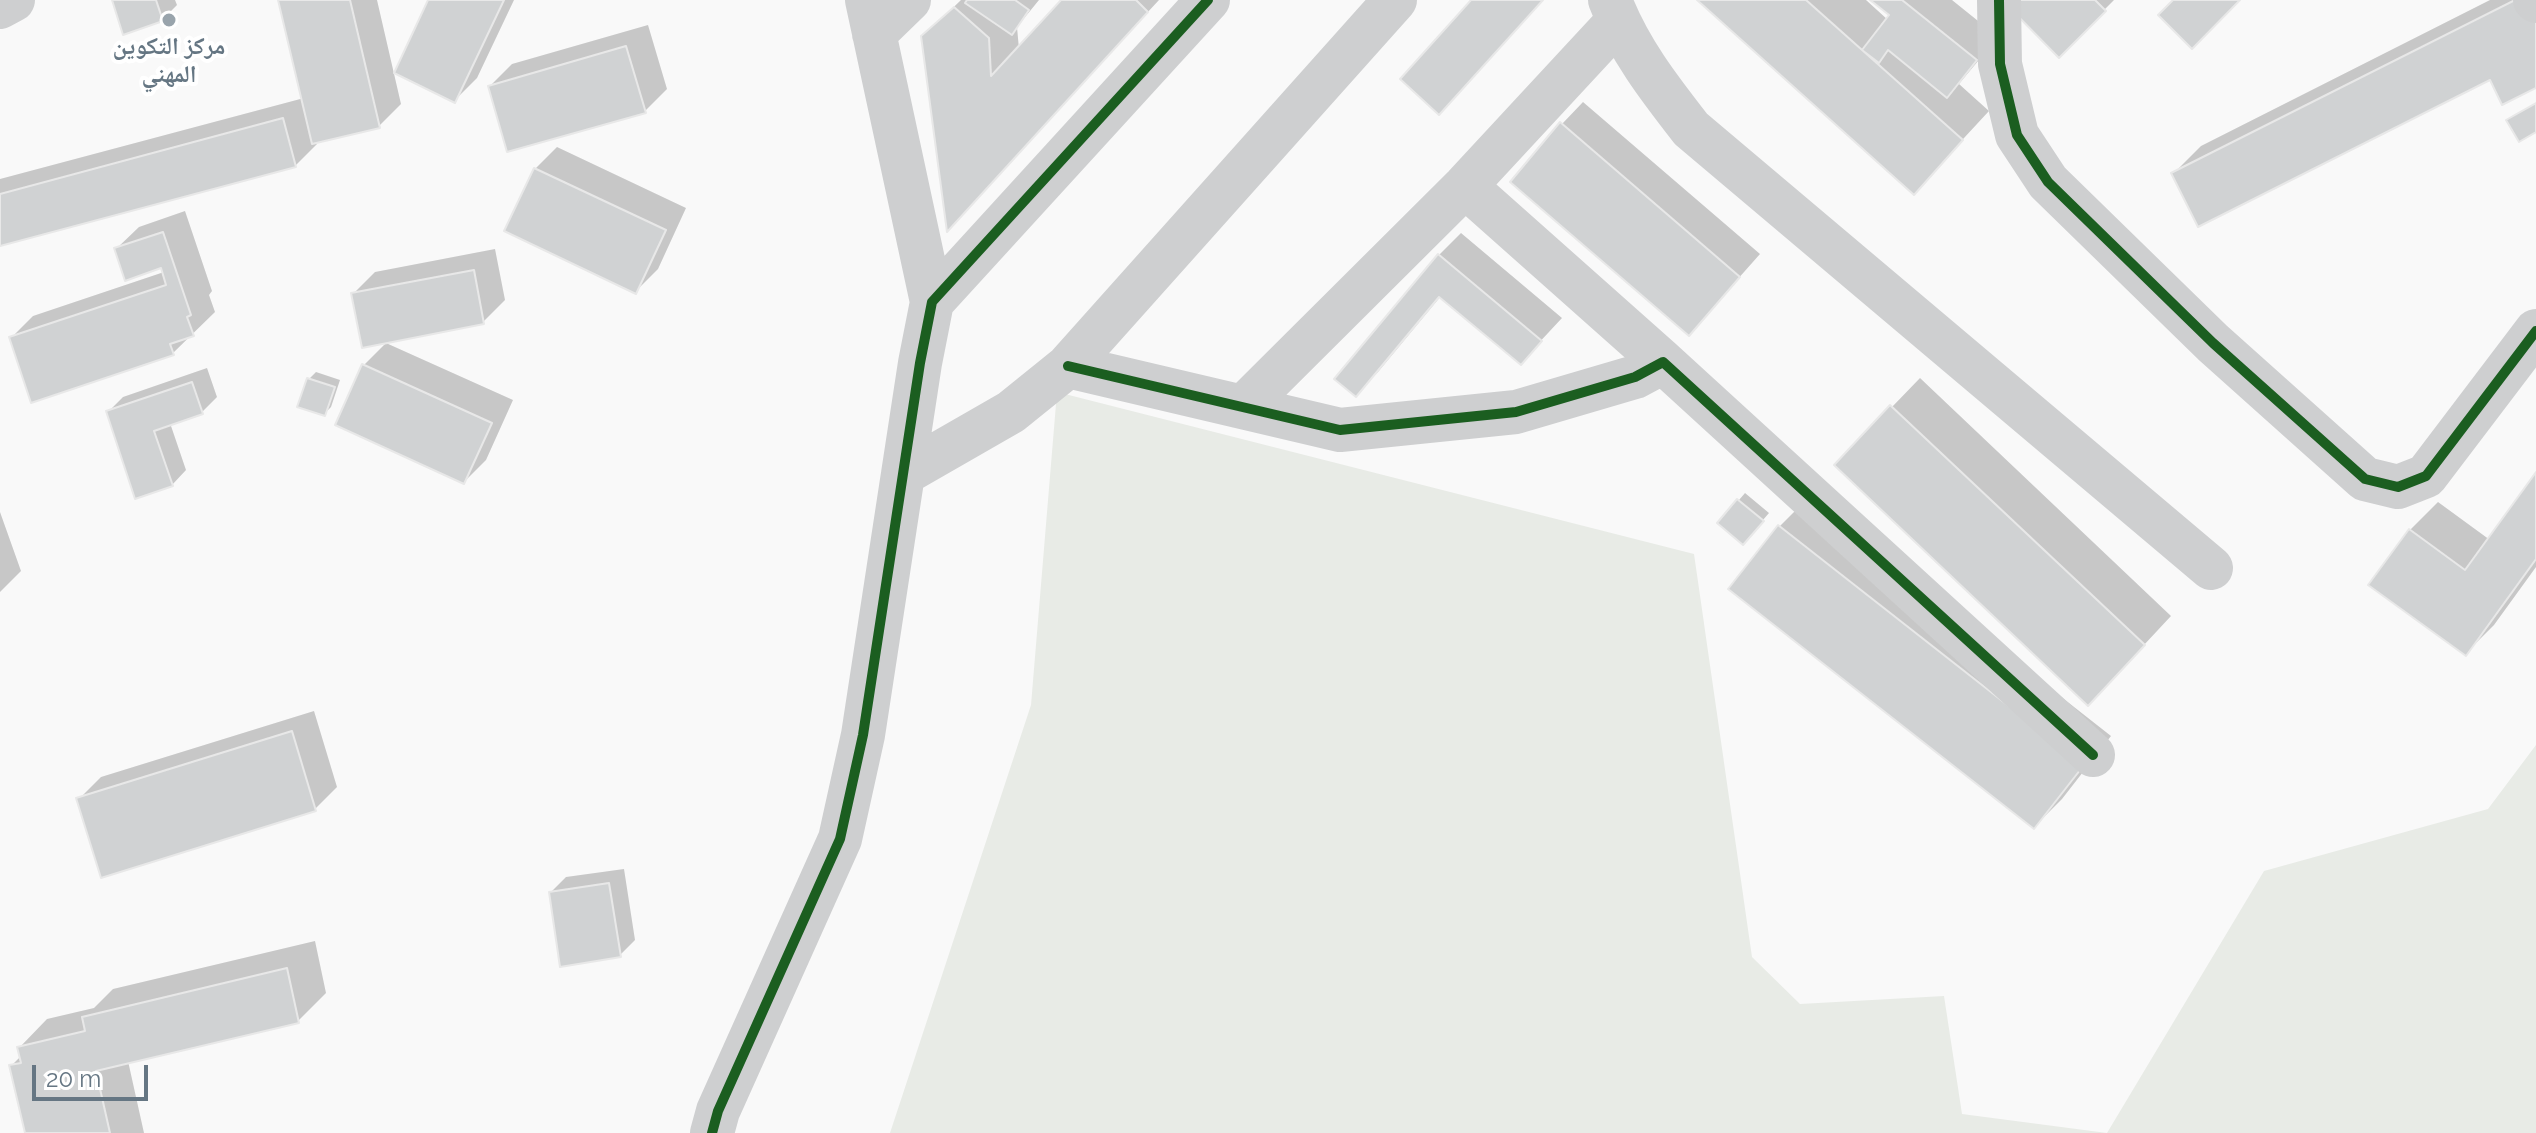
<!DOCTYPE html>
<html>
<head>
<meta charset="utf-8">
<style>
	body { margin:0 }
	#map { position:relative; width:2536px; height:1133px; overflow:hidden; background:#f9f9f9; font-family:Raleway,sans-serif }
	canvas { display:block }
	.scale { position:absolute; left:32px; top:1065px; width:116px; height:36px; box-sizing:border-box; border:4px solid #657683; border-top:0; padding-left:10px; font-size:24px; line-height:28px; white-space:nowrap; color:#657683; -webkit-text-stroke:6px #fff; paint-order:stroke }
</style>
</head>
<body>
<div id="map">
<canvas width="2536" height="1133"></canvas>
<div class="scale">20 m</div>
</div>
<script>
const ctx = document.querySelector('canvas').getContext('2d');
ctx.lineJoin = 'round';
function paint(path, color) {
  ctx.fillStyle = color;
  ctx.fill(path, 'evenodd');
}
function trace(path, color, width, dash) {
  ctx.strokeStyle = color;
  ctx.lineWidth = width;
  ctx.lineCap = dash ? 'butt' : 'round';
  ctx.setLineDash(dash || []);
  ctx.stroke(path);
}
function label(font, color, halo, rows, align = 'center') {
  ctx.font = font + ' Raleway,"Noto Naskh Arabic",sans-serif';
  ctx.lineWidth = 8;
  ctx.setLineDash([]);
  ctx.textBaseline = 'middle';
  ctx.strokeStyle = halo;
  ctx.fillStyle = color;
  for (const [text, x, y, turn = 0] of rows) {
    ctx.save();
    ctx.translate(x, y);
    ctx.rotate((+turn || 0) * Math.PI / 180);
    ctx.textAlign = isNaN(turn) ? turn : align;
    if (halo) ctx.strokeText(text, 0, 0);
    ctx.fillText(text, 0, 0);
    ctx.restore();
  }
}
paint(new Path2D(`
	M1057 392 1694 554 1752 957 1800 1004 1944 996 1962 1114 2107 1133 2264 871 2488 809 2536 745V1133H890L1031 705Z`), '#e8ebe6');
paint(new Path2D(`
	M114 0H175L177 5 162 20Z
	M280 0H377L401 104 379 126 316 141 317 144 295 166 0 243V179L304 98Z
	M431 0H514L477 78 455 100Z
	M961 0H1039L1017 27 1019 49 1064 0H1159L948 228 923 37Z
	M1700 0H1866L1888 20 1892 15 1873 0H1952L1998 37 1959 84 1989 111 1914 192Z
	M2005 0H2114L2104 10Z
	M2490 0H2536V86L2491 77 2173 174 2201 146Z
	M648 25 667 89 645 111 490 86 512 64Z
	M1583 102 1760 254 1689 334 1562 124Z
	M557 147 686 208 658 269 636 291 535 169Z
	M185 211 212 291 209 295 215 312 173 353 11 338 33 316 164 272 162 266 116 249 139 227Z
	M1461 233 1562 318 1521 362 1441 296 1378 372 1356 394 1439 255Z
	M495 249 505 300 483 322 353 294 375 272Z
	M386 343 513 400 486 460 464 482 364 365Z
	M207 368 217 397 202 412 170 423 186 470 172 485 108 412 123 397Z
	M316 372 340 380 331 407 324 414 309 379Z
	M1920 378 2171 616 2116 675 1836 465Z
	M2536 476V567L2494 625 2466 653 2410 530 2438 502 2490 540Z
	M1745 493 1769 513 1750 535 1739 500Z
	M1808 498 2111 736 2062 799 2034 827 1731 589 1780 526Z
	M0 512 21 571 0 592Z
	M314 711 337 787 315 809 79 799 101 777Z
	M624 869 635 940 620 955 551 892 566 877Z
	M315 941 326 993 298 1021 128 1061 144 1133H27L11 1066 21 1056 19 1048 47 1019 94 1008 113 989Z`), '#0003');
const building = new Path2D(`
	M112 0H156L163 21 123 35Z
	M278 0H350L380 128 312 144Z
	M428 0H504L455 103 394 73Z
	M967 0H1015L1029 10 1012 35 965 3Z
	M1061 0H1136L1148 12 947 232 921 36 954 7 989 38 991 76Z
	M1471 0H1543L1439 115 1400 79Z
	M1697 0H1806L1963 140 1914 195Z
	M1870 0H1902L1977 60 1947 98 1888 50 1879 63 1862 50 1889 15Z
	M2002 0H2095L2106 11 2059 58Z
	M2173 0H2240L2192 49 2158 15Z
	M2515 0 2536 7V88L2502 105 2490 80 2198 227 2171 173Z
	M626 46 646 113 507 152 488 86Z
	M2536 103V132L2519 142 2506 120Z
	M283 118 296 167 0 246V194Z
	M1560 122 1740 277 1689 336 1510 182Z
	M534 168 666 230 636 294 504 231Z
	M163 232 191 315 187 317 194 336 170 344 174 355 31 403 9 337 166 285 161 268 125 281 114 248Z
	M1438 254 1542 341 1521 365 1439 297 1356 397 1334 379Z
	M474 270 484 324 362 348 351 293Z
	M362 364 492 423 464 484 335 425Z
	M307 378 335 387 325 416 297 407Z
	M192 382 203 414 154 431 173 486 135 499 106 411Z
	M1890 405 2145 645 2088 706 1834 465Z
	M2536 472V559L2466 656 2368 585 2409 529 2465 570Z
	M1737 499 1764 521 1743 545 1717 523Z
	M1778 525 2084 765 2034 829 1728 589Z
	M292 731 316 811 101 878 76 798Z
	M609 883 621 957 560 967 549 892Z
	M287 968 299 1023 96 1071 110 1133H25L9 1065 21 1063 17 1047 85 1031 82 1017Z`);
paint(building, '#d0d2d3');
trace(building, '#e8e8e8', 2);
trace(new Path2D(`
	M867 0 932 302
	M1610 0C1628 48 1659 88 1691 129L2211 568
	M1999 0 2000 64 2017 135 2048 182 2213 343 2365 479 2398 487 2426 476 2536 331
	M2535 0 2536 1
	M0 7 13 0
	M874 34 909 0
	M1465 186 1663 362
	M1068 366 1340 430 1516 412 1635 377 1663 362 2093 755
	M1243 407 1465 186 1618 21
	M903 474 1011 412 1068 366 1395 0
	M712 1133 718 1111 840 839 863 735 920 363 932 302 1208 0`), '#cecfd0', 44);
trace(new Path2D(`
	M1999 0 2000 64 2017 135 2048 182 2213 343 2365 479 2398 487 2426 476 2536 331
	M1068 366 1340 430 1516 412 1635 377 1663 362 2093 755
	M712 1133 718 1111 840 839 863 735 920 363 932 302 1208 0`), '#1b5e20', 10);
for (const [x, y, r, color] of [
	[169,20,8,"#99a4ac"]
]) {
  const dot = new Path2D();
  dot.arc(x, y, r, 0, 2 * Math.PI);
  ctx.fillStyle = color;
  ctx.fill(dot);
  trace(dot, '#fff', 3);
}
label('bold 24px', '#657683', '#fff', [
	["مركز التكوين",169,47],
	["المهني",169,75]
]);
</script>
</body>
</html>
